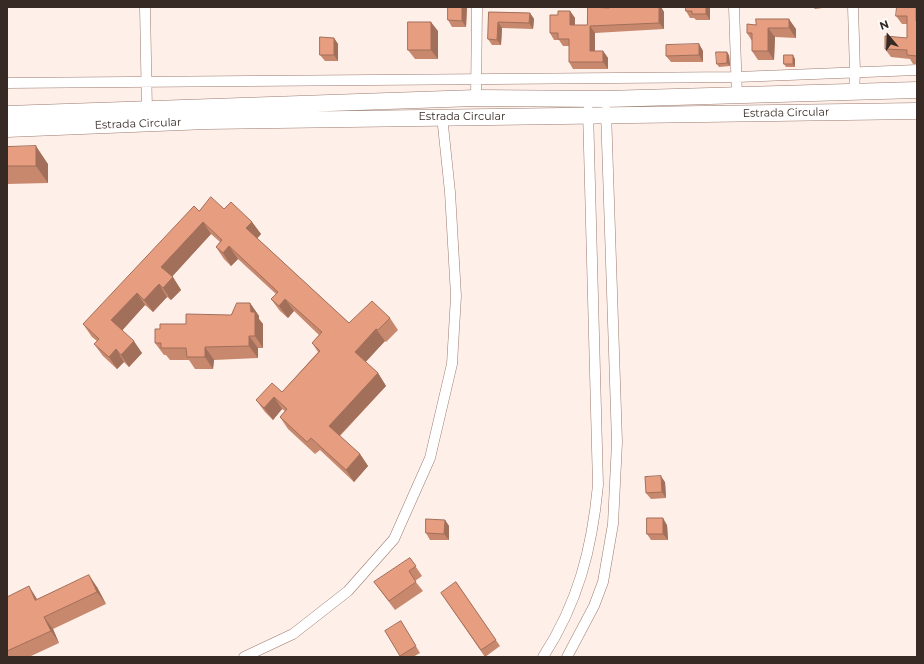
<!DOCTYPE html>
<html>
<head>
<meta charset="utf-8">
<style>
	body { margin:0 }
	#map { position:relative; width:924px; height:664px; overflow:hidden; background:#feefe9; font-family:Montserrat,sans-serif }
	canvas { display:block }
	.frame { position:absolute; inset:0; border:8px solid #372a25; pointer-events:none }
	.north { position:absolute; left:868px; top:16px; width:40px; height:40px; -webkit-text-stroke:3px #fff; paint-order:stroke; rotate:341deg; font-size:11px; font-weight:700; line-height:16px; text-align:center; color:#372a25 }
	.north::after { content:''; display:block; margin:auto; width:14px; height:18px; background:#372a25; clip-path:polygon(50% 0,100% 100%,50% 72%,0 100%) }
</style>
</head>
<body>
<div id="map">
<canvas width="924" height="664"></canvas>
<div class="frame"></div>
<div class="north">N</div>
</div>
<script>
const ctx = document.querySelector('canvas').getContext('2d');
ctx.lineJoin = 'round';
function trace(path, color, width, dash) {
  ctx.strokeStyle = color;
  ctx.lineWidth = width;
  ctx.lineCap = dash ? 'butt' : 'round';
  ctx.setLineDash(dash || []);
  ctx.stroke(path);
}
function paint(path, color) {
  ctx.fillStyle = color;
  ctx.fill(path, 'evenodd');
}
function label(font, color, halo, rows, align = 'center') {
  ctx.font = font + ' Montserrat,sans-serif';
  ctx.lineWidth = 3;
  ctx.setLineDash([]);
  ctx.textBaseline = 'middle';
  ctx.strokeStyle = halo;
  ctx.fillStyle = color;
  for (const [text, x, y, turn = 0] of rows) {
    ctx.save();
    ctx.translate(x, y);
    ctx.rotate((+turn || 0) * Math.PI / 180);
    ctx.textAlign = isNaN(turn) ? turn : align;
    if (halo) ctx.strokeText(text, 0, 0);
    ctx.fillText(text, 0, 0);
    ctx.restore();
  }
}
const street = new Path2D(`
	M145 7 147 110
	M734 7 737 95
	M853 7 855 72 854 92
	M7 83 737 77 917 70
	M476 98 477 7
	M244 657 293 634 348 591 394 539 430 458 452 364 456 296 450 192 442 116
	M543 657C578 603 592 549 598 485L588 110
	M567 657 594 606 603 582 613 524 617 442 606 111`);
const primary = new Path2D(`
	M7 114 476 98 606 99 917 90
	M7 129 207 121 917 111`);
trace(street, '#9b7b6e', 11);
trace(primary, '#9b7b6e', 17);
trace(street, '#fff', 10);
trace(primary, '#fff', 16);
paint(new Path2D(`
	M303 7H317V8Z
	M467 7 466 27H452L448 20Z
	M661 7 664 12V29L595 33V51H603L608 58V69H573L569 62V46H563L559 40H554L550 33 558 15 570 11 575 18V25H587L609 8Z
	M686 7H709L710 8V20H696L694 18H690L686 11Z
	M813 7H830L815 9Z
	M917 7V64H913L910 59 891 57 885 49 907 38V24H902L896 16Z
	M489 12 530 13 534 19 533 29 502 28 501 45H492L488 39Z
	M747 24 796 29V38L775 37 774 60H758L752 51V41L747 33Z
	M438 31V59H415L408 50Z
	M334 38 338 44V61H325L320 55Z
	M699 44 703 51V62H671L666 56Z
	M729 55 730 66 719 67 717 64Z
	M795 59V67H786L784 64Z
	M7 147 48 164V183L7 184Z
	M224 209 252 222 261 234 257 238 349 323 390 318 398 330 386 342 385 341 365 362 378 373 386 386 340 436 360 454 368 466 354 482 320 450 315 454 288 429 280 417 285 411 282 409 273 420 265 412 256 400 282 392 318 352 312 343 319 335 294 311 288 318 280 311 271 299 276 294 238 259 231 266 224 259 216 247 220 242 211 234 172 276 181 290 171 300 167 297 153 312 145 305 122 330 142 353 129 367 124 362 117 369 103 356 94 344 97 341 92 337 83 324 199 211Z
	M250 303 259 316V319L263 324V348H258V358L214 360 213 369H195L189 360H170L166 355H164L155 343 160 329 231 315Z
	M665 482 666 498 651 499 646 493Z
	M445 520 449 526V540H430L426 533Z
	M667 525 668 540H651L647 534Z
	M410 558 422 576 415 581 423 591 395 610 374 582Z
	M456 582 500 646 485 657 441 593Z
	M97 587 106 604 53 629 59 643 29 657H7V597L37 599Z
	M401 621 420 653 413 657H401L385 631Z`), '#c7886e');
paint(new Path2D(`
	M462 7H467L466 27 462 21Z
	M657 7H661L664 12V29L659 23Z
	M706 7H709L710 8V20L706 14Z
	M916 7H917V22L916 21Z
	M570 11 575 18V32L570 25Z
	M530 13 534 19 533 29 529 23Z
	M789 19 796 29V38L789 28Z
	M431 22 438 31V59L431 50Z
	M498 22 502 28 501 45 497 40Z
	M590 26 595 33V58L590 51Z
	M768 28 775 37 774 60 768 51Z
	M334 38 338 44V61L334 55Z
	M699 44 703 51V62L699 55Z
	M603 51 608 58V69L603 62Z
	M727 52 729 55 730 66 727 63Z
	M793 55 795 59V67L793 64Z
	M36 146 48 164V183L36 166Z
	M203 222 211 234 170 279 161 267Z
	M252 222 261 234 255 241 246 228Z
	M229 246 238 259 231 266 223 253Z
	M173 277 181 290 171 300 163 288Z
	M159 284 167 297 153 312 144 300Z
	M137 293 145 305 120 333 111 320Z
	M285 299 294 311 288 318 279 306Z
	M250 303 259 316V319L263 324V348L255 336 251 312Z
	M376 329 385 341 363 365 355 352Z
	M249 336 258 348V358L249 346Z
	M134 341 142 353 129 367 121 355Z
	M205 347 214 360 213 369 205 357Z
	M116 349 124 362 117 369 109 357Z
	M378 373 386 386 337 438 329 426Z
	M274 397 282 409 273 420 264 408Z
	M360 454 368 466 354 482 346 470Z
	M661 476 665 482 666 498 662 492Z
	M663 518 667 525 668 540 663 534Z
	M445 520 449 526V540L444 534Z
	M89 575 97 587 106 604 97 592Z
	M29 586 37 599 35 600Z
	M44 617 53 629 59 643 51 631Z`), '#a26f5a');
const building = new Path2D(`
	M448 7H462V21L448 20Z
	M588 7 609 8V7H659V23L590 26V51H603V62H569V39H558V33H550V15H558V11H570V25H587Z
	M686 7H706V14H692V11H686Z
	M897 7H916V21H917V56L907 55V50L885 49V36L907 38V16H896Z
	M489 12 530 13 529 23 498 22 497 40 488 39Z
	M756 19H789V28H768V51H752V33H747V24L756 25Z
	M408 22H431V50H408Z
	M320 37 334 38V55H320Z
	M699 44V55L666 56V45Z
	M716 52H727V63L717 64Z
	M784 55H793V64H784Z
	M36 146V166H7V147Z
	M211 197 224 209 231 202 252 222 246 228 349 323 372 301 390 318 378 330 376 329 355 352 378 373 329 426 360 454 346 470 311 438 307 442 280 417 287 409 274 397 264 408 256 400 272 383 282 392 320 351 312 343 322 332 285 299 279 306 271 299 278 292 229 246 223 253 216 247 222 240 203 222 161 267 173 277 163 288 159 284 144 300 137 293 111 320 134 341 121 355 116 349 109 357 94 344 99 339 83 324 194 206 199 211Z
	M237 303H250L251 312H255V336H249V346L205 347V357H187L186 348H161V343H155V329H160V324H186V314L231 315Z
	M661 476 662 492 646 493 645 477Z
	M647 518H663V534H647Z
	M426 519 445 520 444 534 426 533Z
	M410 558 416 566 409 571 416 582 389 601 374 582Z
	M89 575 97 592 44 617 51 631 7 651V597L29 586 35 600Z
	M456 582 496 640 481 650 441 593Z
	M401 621 416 646 400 656 385 631Z`);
paint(building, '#e79e80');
trace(building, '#a26f5a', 1);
label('11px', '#372a25', '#fff', [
	["Estrada Circular",786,113,-1],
	["Estrada Circular",462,117],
	["Estrada Circular",138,124,-2]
]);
</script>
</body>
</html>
